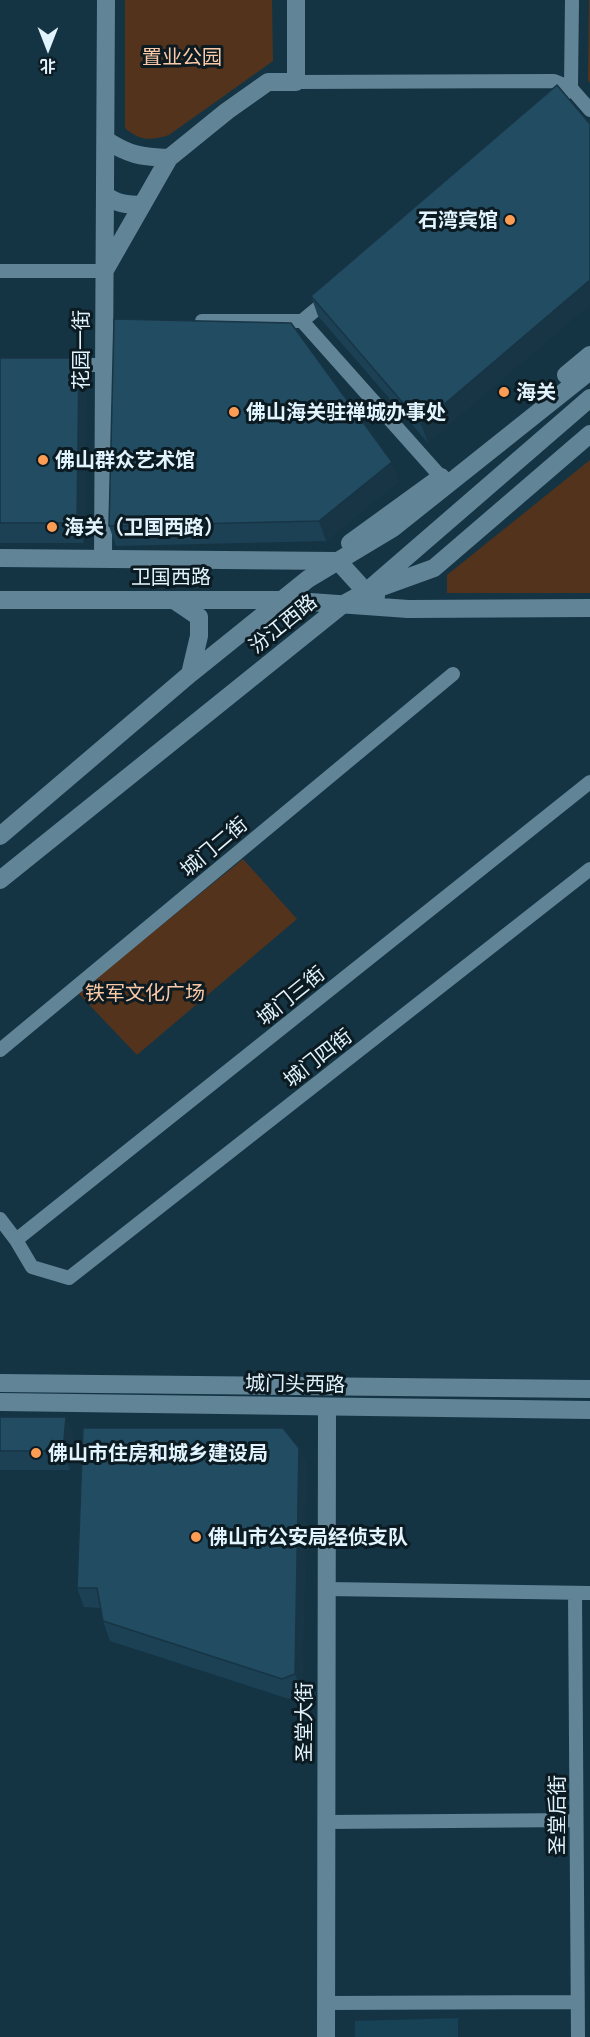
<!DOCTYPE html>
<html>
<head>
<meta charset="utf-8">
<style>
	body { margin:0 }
	#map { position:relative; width:590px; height:2037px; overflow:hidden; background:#143444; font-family:Barlow,"Noto Sans SC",sans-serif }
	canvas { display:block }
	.north { position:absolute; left:18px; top:18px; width:60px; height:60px; -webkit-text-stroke:4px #0c1a21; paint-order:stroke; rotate:180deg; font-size:16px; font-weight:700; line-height:24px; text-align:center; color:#e1f3fd }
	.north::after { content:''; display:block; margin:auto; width:21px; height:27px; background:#e1f3fd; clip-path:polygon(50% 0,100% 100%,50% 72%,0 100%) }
</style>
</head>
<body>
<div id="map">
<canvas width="590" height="2037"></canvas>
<div class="north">北</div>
</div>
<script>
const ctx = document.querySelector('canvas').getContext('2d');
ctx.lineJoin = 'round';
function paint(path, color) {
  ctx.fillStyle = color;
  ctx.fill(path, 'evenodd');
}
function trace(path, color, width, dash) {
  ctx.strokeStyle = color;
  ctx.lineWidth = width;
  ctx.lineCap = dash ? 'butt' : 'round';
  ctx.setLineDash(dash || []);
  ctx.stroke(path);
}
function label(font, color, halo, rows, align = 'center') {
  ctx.font = font + ' Barlow,"Noto Sans SC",sans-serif';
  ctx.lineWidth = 6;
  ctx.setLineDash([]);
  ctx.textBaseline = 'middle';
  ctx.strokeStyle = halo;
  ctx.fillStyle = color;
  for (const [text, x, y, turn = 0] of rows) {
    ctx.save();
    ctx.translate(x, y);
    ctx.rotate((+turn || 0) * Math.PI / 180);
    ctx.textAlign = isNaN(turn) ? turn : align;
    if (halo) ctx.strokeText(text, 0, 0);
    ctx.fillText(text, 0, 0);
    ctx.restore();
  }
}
paint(new Path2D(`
	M458 2018V2037H355V2021Z`), '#174154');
paint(new Path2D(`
	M125 0H272L273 61 169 135C150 141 140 141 125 128Z
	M589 0H590V83L588 80Z
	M590 460V593H447V575Z
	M243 859 297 919 137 1055 78 993Z`), '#53331c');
trace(new Path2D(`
	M572 0 571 88 590 110
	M296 82 554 81 571 88
	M551 107 571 88
	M0 271H104
	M202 321H302L330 298
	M302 321 441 477
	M65 365H104
	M0 1050 453 674
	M0 1219 16 1240 32 1267 69 1278 590 869
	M16 1240 590 782
	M327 1589 590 1593
	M575 1593 578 2037
	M327 1822 576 1820
	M326 2003 577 2002`), '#628497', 14);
trace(new Path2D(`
	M106 140C129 155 141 157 169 158
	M105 195C117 204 128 205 142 205
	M105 270 169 158 227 111 268 82H296V0
	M103 558 106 0
	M326 2037 327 1407`), '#628497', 18);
trace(new Path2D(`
	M566 375 590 355
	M350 543 441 477
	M0 558 336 561
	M338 561 366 592 376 596
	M376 589 434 568 590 434
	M0 600H282L408 609 590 608
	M174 600 199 617V636L190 674
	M0 836 190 674 308 579 393 528 590 371
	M0 880 342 605 366 592 590 398
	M0 1383 590 1389
	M0 1402 590 1410`), '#628497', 18);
paint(new Path2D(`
	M590 124 428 443 318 316 311 296Z
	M0 358 86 377 84 543H0Z
	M399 481 326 541 116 546 109 526Z
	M0 1417 74 1436 70 1470H0Z
	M299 1448 307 1467 302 1693 289 1699 110 1641 103 1621 100 1608 84 1607 77 1588Z`), '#1c4154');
paint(new Path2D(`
	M590 280V305L428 443 421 424Z
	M79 358 86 377 84 543 77 523Z
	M392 462 399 481 326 541 319 521Z
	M66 1417 74 1436 70 1470 63 1451Z
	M299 1448 307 1467 302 1693 295 1674Z`), '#173545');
const building = new Path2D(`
	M557 85 590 124V280L421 424 311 296Z
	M114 319 291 323 392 462 319 521 109 526Z
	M0 358H79L77 523H0Z
	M0 1417H66L63 1451H0Z
	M83 1428H283L299 1448 295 1674 282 1679 103 1621 97 1588H77Z`);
paint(building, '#214c62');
trace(building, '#173545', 1.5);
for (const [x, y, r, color] of [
	[510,220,6,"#fd9d54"],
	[504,392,6,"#fd9d54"],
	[234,412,6,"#fd9d54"],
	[43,460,6,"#fd9d54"],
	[52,527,6,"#fd9d54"],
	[36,1453,6,"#fd9d54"],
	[196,1537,6,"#fd9d54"]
]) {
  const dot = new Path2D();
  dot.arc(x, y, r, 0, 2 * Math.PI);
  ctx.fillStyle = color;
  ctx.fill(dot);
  trace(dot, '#0c1a21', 2);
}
label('20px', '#fac9a7', '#0c1a21', [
	["置业公园",182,57],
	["铁军文化广场",145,993]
]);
label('bold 20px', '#e1f3fd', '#0c1a21', [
	["石湾宾馆",498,220,"right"],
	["海关",516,392],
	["佛山海关驻禅城办事处",246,412],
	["佛山群众艺术馆",55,460],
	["海关（卫国西路）",64,527],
	["佛山市住房和城乡建设局",48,1453],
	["佛山市公安局经侦支队",208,1537]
], 'left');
label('20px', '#e1f3fd', '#0c1a21', [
	["花园一街",81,350,-90],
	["卫国西路",171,577],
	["汾江西路",283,624,-39],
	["城门二街",214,847,-40],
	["城门三街",291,996,-39],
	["城门四街",318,1058,-38],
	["城门头西路",295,1384,1],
	["圣堂大街",304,1722,-90],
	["圣堂后街",557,1815,-90]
]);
</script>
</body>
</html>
